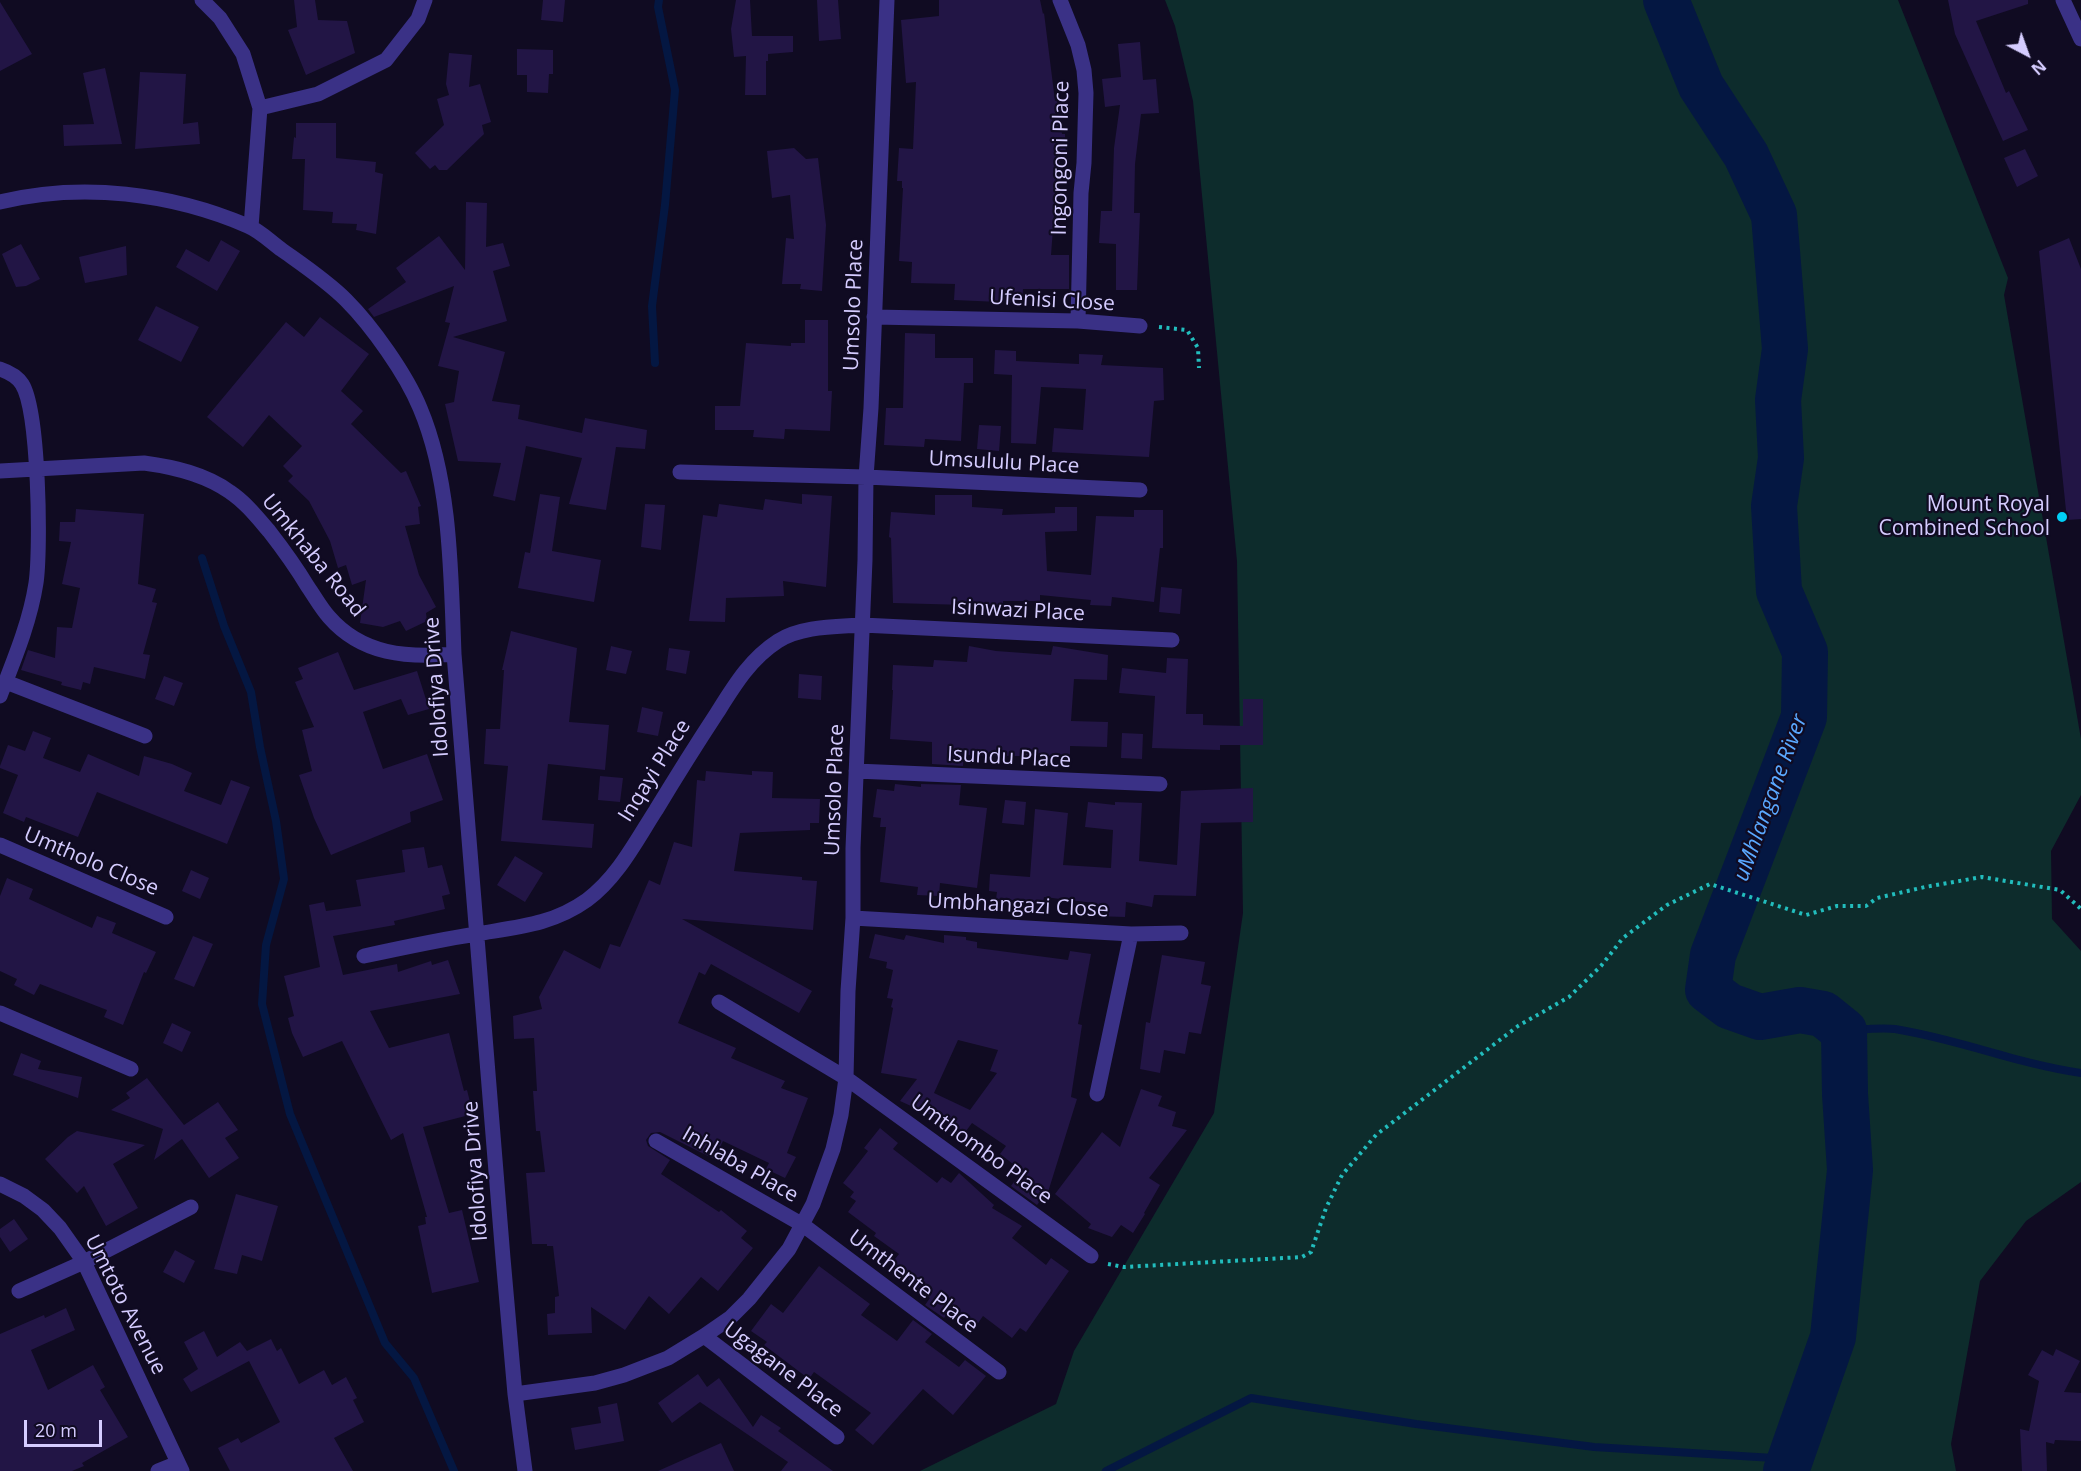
<!DOCTYPE html>
<html>
<head>
<meta charset="utf-8">
<style>
	body { margin:0 }
	#map { position:relative; width:2081px; height:1471px; overflow:hidden; background:#100b22; font-family:"Open Sans",sans-serif }
	canvas { display:block }
	.north { position:absolute; left:1997px; top:24px; width:60px; height:60px; -webkit-text-stroke:4px #100b22; paint-order:stroke; rotate:139deg; font-size:16px; font-weight:700; line-height:24px; text-align:center; color:#d5ccff }
	.north::after { content:''; display:block; margin:auto; width:21px; height:27px; background:#d5ccff; clip-path:polygon(50% 0,100% 100%,50% 72%,0 100%) }
	.scale { position:absolute; left:24px; top:1420px; width:78px; height:27px; box-sizing:border-box; border:3px solid #d5ccff; border-top:0; padding-left:8px; font-size:18px; line-height:21px; white-space:nowrap; color:#d5ccff; -webkit-text-stroke:4px #100b22; paint-order:stroke }
</style>
</head>
<body>
<div id="map">
<canvas width="2081" height="1471"></canvas>
<div class="north">N</div>
<div class="scale">20 m</div>
</div>
<script>
const ctx = document.querySelector('canvas').getContext('2d');
ctx.lineJoin = 'round';
function paint(path, color) {
  ctx.fillStyle = color;
  ctx.fill(path, 'evenodd');
}
function trace(path, color, width, dash) {
  ctx.strokeStyle = color;
  ctx.lineWidth = width;
  ctx.lineCap = dash ? 'butt' : 'round';
  ctx.setLineDash(dash || []);
  ctx.stroke(path);
}
function label(font, color, halo, rows, align = 'center') {
  ctx.font = font + ' "Open Sans",sans-serif';
  ctx.lineWidth = 4.5;
  ctx.setLineDash([]);
  ctx.textBaseline = 'middle';
  ctx.strokeStyle = halo;
  ctx.fillStyle = color;
  for (const [text, x, y, turn = 0] of rows) {
    ctx.save();
    ctx.translate(x, y);
    ctx.rotate((+turn || 0) * Math.PI / 180);
    ctx.textAlign = isNaN(turn) ? turn : align;
    if (halo) ctx.strokeText(text, 0, 0);
    ctx.fillText(text, 0, 0);
    ctx.restore();
  }
}
paint(new Path2D(`
	M1165 0H1898L2008 278 2004 295 2081 739V795L2051 851 2052 919 2081 951V1182L2026 1221 1980 1281 1951 1444 1956 1471H920L1056 1404 1074 1351 1214 1113 1243 913 1237 561 1193 101 1175 26Z`), '#0d2c2c');
trace(new Path2D(`
	M655 363 652 306 665 205 675 90 658 7 659 0
	M202 558 224 626 251 692 260 747 276 821 284 879 266 945 262 1004 290 1114 385 1343 414 1378 454 1471
	M1844 1031C1860 1030 1879 1027 1895 1029 1958 1039 2018 1064 2081 1073
	M1106 1471 1251 1398 1416 1424 1594 1447 1790 1459`), '#041742', 8);
trace(new Path2D(`
	M1666 0 1701 86 1746 155 1774 215 1785 349 1778 400 1781 458 1774 506 1779 591 1805 652 1804 717 1713 955 1708 990 1729 1006 1760 1017 1800 1010 1823 1014 1844 1031 1845 1094 1850 1170 1833 1337 1786 1471`), '#041742', 46);
paint(new Path2D(`
	M294 0H315L318 20 347 21 355 53 306 75 288 30 297 27Z
	M543 0H565L563 22 541 20Z
	M736 0H750L752 36H793V52L768 54V61H766V95H745L746 56 734 57 731 29Z
	M817 0H838L841 39 819 41Z
	M939 0H1040L1043 14 1044 13 1055 101 1057 100 1062 134H1065L1066 158 1060 159V175H1057L1051 255H1069V289H1023L1022 303 954 300 955 284 911 283 912 262 899 261 903 188H902V181H897L899 148 913 149 916 82 906 83 901 20 939 16Z
	M1948 0H2028V4L1976 21 2006 93 2009 91 2028 130 2003 141 1955 34Z
	M0 2 32 54 0 71Z
	M1140 42 1143 80 1156 79 1159 113 1141 114 1135 164 1134 213H1140L1137 290H1116V244L1099 243 1101 211H1112L1114 148 1120 105 1105 107 1102 79 1121 77 1118 44Z
	M517 49 553 50V74H549L548 93 527 92V75H517Z
	M449 53 472 55 469 87 480 84 491 122 482 125 484 134 447 170H439L435 165 430 169 415 153 444 125 437 99 449 95 446 84Z
	M105 68 122 144 64 146 63 125 94 124 83 73Z
	M140 72 186 74 183 124 198 122 200 144 135 149Z
	M296 123H336V158L376 162 375 172 383 174 376 234 356 230 357 224 332 223 333 212 303 210 305 159H292L294 137 296 138Z
	M794 148 806 159 818 158 826 225 822 291 800 289 801 284H782L786 238 794 239 790 195 772 198 767 151Z
	M2025 149 2038 176 2017 187 2004 158Z
	M466 202 487 203 486 247 503 243 510 266 493 271 507 321 453 337 505 352 492 401 520 405 518 419 582 433 585 418 647 430 645 449 616 447 606 510 569 504 582 458 526 446 515 501 493 496 501 463 458 461 445 404 454 402 459 371 438 366 450 323 445 322 454 286 374 317 368 309 406 282 396 268 439 236 465 270Z
	M2069 238 2081 269V519L2067 520 2039 251Z
	M221 240 240 251 217 291 176 267 186 249 209 262Z
	M21 244 40 279 26 286 16 287 2 254Z
	M126 246 127 275 85 283 79 257Z
	M156 306 199 327 181 362 138 340Z
	M320 317 369 354 341 391 363 411 351 424 401 473 406 471 421 506 418 507 420 524 405 526 419 575 436 607 426 613 427 621 406 631 400 621 383 627 360 623 366 580 352 585 346 565 338 568 330 541 309 501 288 481 293 476 283 466 302 446 269 415 243 447 207 417 286 322 304 337Z
	M805 320H828V391H832L830 431 785 429 784 439 753 437 754 430H715V406H740L746 343 791 346V343H805Z
	M905 333 935 334V358H973V383H964L961 441 925 439 924 447 884 445 886 408H903Z
	M995 350 1016 351V361L1079 364V354L1103 355 1101 365 1163 368 1164 400 1154 401 1149 457 1052 452 1054 428 1083 430 1086 389 1041 387 1036 444 1011 443 1012 375 994 374Z
	M979 425 1001 426 999 451 977 449Z
	M540 494 560 497 552 551 601 560 594 602 518 588 525 552 530 553Z
	M802 494 832 496 826 587 783 581 784 596 726 598 725 622 689 621 703 515 717 517 719 504 763 510 765 499 802 504Z
	M935 495H972V507L1003 509 1002 515 1055 513V507H1077V531L1045 532 1047 571 1091 575 1096 516 1134 517V510H1163V548H1160L1154 602 1112 597 1111 606 1090 605 1091 600 1040 595V601H1003V606L893 603 891 538 889 537 891 512 935 515Z
	M645 504 665 505 661 550 641 547Z
	M76 509 144 514 138 584 156 589 152 602 157 603 143 654 150 655 145 679 94 667 90 684 83 682 81 690 61 685 62 682 21 670 28 650 55 658 57 627 72 628 80 588 62 584 71 542 59 541 60 522H75Z
	M1161 587 1182 589 1180 614 1159 612Z
	M511 631 577 648 569 722 609 725 605 770 548 764 542 820 594 824 592 848 501 841 508 766 484 764 486 729H500L504 670H502Z
	M611 646 632 651 626 674 606 670Z
	M969 646 996 651 1051 655 1053 646 1108 655 1107 680 1074 679 1071 721 1108 722 1107 747 1070 746V757L964 755 963 766 932 764V742L890 739 893 690H892L893 665 933 667 934 660 967 662Z
	M669 648 690 651 686 674 666 670Z
	M338 652 354 690 417 671 429 709 408 715 401 699 363 712 383 769 427 754 443 800 410 812 411 822 331 855 314 818 299 775 312 771 302 730 314 727 295 682 303 679 298 668Z
	M1167 658 1188 659 1186 714H1203V725L1243 726V699H1263V745H1220V750L1152 748 1155 696 1119 693 1122 668 1166 673Z
	M799 674 822 676 821 700 798 698Z
	M164 676 183 683 174 706 155 699Z
	M642 707 663 712 658 736 637 732Z
	M33 731 51 738 43 758 80 772 88 754 139 776 144 756 172 764 192 773 184 791 221 805 231 780 250 787 227 844 97 792 78 837 26 817 24 822 3 813 18 775 0 768V766L8 745 25 751Z
	M1122 733 1143 734 1142 759 1121 758Z
	M706 771 752 775V771L773 772 772 798 820 799 819 823H810V830L740 833 734 871 802 877V880L817 881 813 930 682 919 812 991 799 1013 711 964 705 975 699 972 678 1023 736 1048 731 1058 785 1081 781 1088 808 1098 787 1153 796 1157 785 1178 766 1169 769 1163 723 1141 714 1159 660 1132 651 1133 646 1140 648 1146 670 1160 661 1174 719 1212 721 1210 747 1231 741 1238 753 1248 718 1291 701 1277 669 1314 649 1296 625 1330 591 1307 592 1333 548 1335 547 1314 555 1313V1297L559 1296 553 1246H547V1244H532L526 1173 545 1172 540 1131H536L533 1091H537L534 1038 514 1039 513 1016 542 1009 539 997 564 950 600 969 610 944 620 947 649 880 660 885 674 842 692 847 697 780 705 781Z
	M600 776 623 778 620 802 598 800Z
	M895 784 921 787V784L961 785 959 805 987 808 977 888 940 883 939 896 917 895 918 887 880 882 886 827H880L881 818 873 817 877 789 894 791Z
	M1253 788V822L1201 823 1196 896 1154 895 1152 907 1126 902 1125 917 1094 916V903L1044 897 1043 902 996 899 997 892 989 891 990 874 1030 877 1035 809 1068 813 1063 865 1111 868 1113 830 1085 827 1088 802 1115 805V802L1142 803 1139 861 1177 865 1181 791Z
	M1005 800 1026 802 1024 825 1002 823Z
	M424 847 428 868 442 865 450 894 442 896 445 909 394 921 395 925 333 936 343 975 397 964 398 972 431 961 432 965 448 960 460 994 370 1011 389 1048 449 1033 464 1091 467 1090 473 1114 423 1127 449 1213 462 1210 479 1282 432 1293 418 1226 426 1224 425 1217H427L403 1133 391 1140 342 1041 303 1057 292 1033 288 1018 294 1016 284 976 320 967 309 905 324 902 326 911 361 906 356 880 405 872 402 850Z
	M515 856 543 873 525 902 497 885Z
	M191 870 209 878 200 899 182 891Z
	M7 878 33 889 29 899 92 928 97 916 116 923 112 933 156 952 146 973 144 972 123 1025 104 1017 107 1010 40 984 34 995 14 985 17 979 0 971V896Z
	M875 934 904 940 906 935 944 943V935L966 937V940L977 942V948L1068 960 1070 951 1091 954 1078 1024 1082 1025 1071 1097 1077 1099 1044 1205 1040 1201 1037 1205 1011 1186 1022 1171 1000 1154 1006 1146 972 1123 963 1135 946 1122 900 1101 917 1079 881 1073 893 1008 891 1007 893 999 887 998 893 970 886 968 887 962 869 958ZM958 1040 998 1050 990 1071 997 1073 970 1110 934 1093Z
	M193 936 213 944 194 987 174 979Z
	M1162 955 1205 962 1201 984 1211 986 1201 1034 1189 1032 1185 1054 1164 1050 1160 1073 1140 1069 1146 1022 1150 1023Z
	M172 1023 191 1032 182 1052 163 1043Z
	M21 1053 41 1061 38 1069 82 1077 78 1098 13 1075Z
	M147 1078 184 1125 218 1102 238 1130 225 1138 239 1158 209 1178 182 1139 154 1160 163 1129 111 1110 130 1098 126 1093Z
	M1141 1089 1162 1096 1158 1106 1176 1112 1172 1126 1187 1130 1149 1178 1160 1185 1144 1213 1145 1214 1133 1233 1121 1225 1112 1237 1088 1228 1091 1224 1055 1194 1102 1132 1120 1147Z
	M880 1128 898 1143 893 1149 937 1183 942 1177 951 1183 959 1173 994 1205 992 1208 1022 1226 1012 1238 1046 1265 1051 1258 1069 1271 1026 1332 1020 1328 1012 1338 983 1316 976 1326 952 1308 944 1318 925 1305 930 1298 891 1264 899 1254 874 1236 876 1233 848 1212 856 1201 850 1197 854 1192 843 1183 868 1151 864 1148Z
	M77 1131 145 1145 113 1164 138 1208 106 1226 84 1186 77 1193 45 1159 68 1137Z
	M236 1194 278 1206 262 1261 242 1255 237 1274 214 1269Z
	M14 1219 28 1239 10 1252 0 1237V1229Z
	M175 1250 195 1261 184 1283 163 1272Z
	M819 1266 870 1304 861 1315 897 1341 913 1320 932 1334 925 1342 959 1367 965 1360 986 1376 953 1415 923 1389 873 1445 855 1430 871 1413 814 1372 809 1379 764 1345 767 1342 751 1331 771 1304 783 1313Z
	M66 1308 75 1330 31 1350 48 1390 93 1365 105 1387 100 1390 128 1437 82 1463 84 1466 72 1471H0V1334L44 1315 45 1318Z
	M204 1331 217 1357 240 1342 247 1351 271 1339 277 1351 281 1348 299 1384 324 1370 332 1385 346 1377 357 1398 353 1400 364 1422 334 1438 353 1471H230L218 1448 238 1438 241 1443 280 1422 249 1361 191 1392 183 1379 198 1369 184 1342Z
	M2056 1349 2080 1361 2064 1392 2081 1393V1441L2055 1440 2054 1444 2046 1442 2047 1471H2022L2020 1429 2029 1431 2039 1381 2028 1375 2042 1350 2053 1356Z
	M698 1374 707 1387 719 1378 753 1427 761 1415 781 1428 778 1431 833 1471H781L788 1462 700 1402 672 1423 658 1403Z
	M617 1403 624 1441 575 1450 571 1428 601 1423 598 1407Z
	M721 1443 734 1471H658Z`), '#221545');
trace(new Path2D(`
	M1159 327 1187 330 1198 348 1199 368
	M1108 1264 1124 1267 1302 1257 1311 1252 1326 1208 1342 1175 1376 1135 1518 1026 1569 997 1601 966 1623 938 1667 905 1710 884 1806 915 1837 906H1866L1877 898 1925 887 1982 877 2060 890 2081 909`), '#22bdbd', 4, [3, 4.5]);
trace(new Path2D(`
	M202 0 220 18 243 54 260 108 251 227
	M1060 0 1078 45 1084 70 1086 93 1084 163 1081 193 1078 321
	M2063 0 2081 39
	M260 108 318 94 386 60 418 19 425 0
	M0 202C82 182 171 193 248 226 260 231 271 242 282 250 303 265 327 281 346 300 372 326 406 374 420 408 451 481 451 575 454 654L503 1258 515 1394 525 1471
	M874 317 1078 321 1140 326
	M0 369C9 372 17 376 22 384 39 411 41 549 36 583 30 622 14 660 0 696
	M0 471 144 463C174 467 205 474 230 492 245 502 257 517 269 531 283 549 296 567 308 587 315 597 321 608 329 617 362 655 407 658 454 654
	M680 472 866 477 1140 490
	M6 682 145 736
	M856 771 1160 784
	M0 845 166 917
	M853 918 1131 934 1181 933
	M364 956C401 948 438 940 476 934 517 927 552 925 587 900 618 877 636 841 656 810 676 777 696 745 717 713 734 686 750 659 778 641 802 626 835 627 862 625L1172 640
	M719 1002 846 1078 1091 1256
	M0 1013 131 1069
	M1097 1094 1131 934
	M656 1141 803 1225 999 1372
	M0 1184 24 1196 43 1210 60 1228 84 1262 182 1471
	M19 1291 84 1262 191 1207
	M704 1336 837 1437
	M515 1394 595 1383 624 1375 668 1358 704 1336 730 1318 749 1299 789 1249 813 1204 833 1149 841 1115 846 1078 848 991 853 918V848L865 560 866 477 871 408 887 0
	M158 1471 178 1463`), '#3a3186', 15);
for (const [x, y, r, color] of [
	[2062,517,6,"#00cff7"]
]) {
  const dot = new Path2D();
  dot.arc(x, y, r, 0, 2 * Math.PI);
  ctx.fillStyle = color;
  ctx.fill(dot);
  trace(dot, '#100b22', 2);
}
label('21px', '#d5ccff', '#100b22', [
	["Ingongoni Place",1061,158,-89],
	["Ufenisi Close",1052,301,3],
	["Umsolo Place",854,305,-88],
	["Umsululu Place",1004,463,3],
	["Umkhaba Road",313,556,51],
	["Isinwazi Place",1018,611,3],
	["Idolofiya Drive",437,687,-94],
	["Isundu Place",1009,758,3],
	["Inqayi Place",655,771,-58],
	["Umsolo Place",835,790,-88],
	["Umtholo Close",91,862,23],
	["Umbhangazi Close",1018,906,3],
	["Umthombo Place",981,1150,36],
	["Inhlaba Place",740,1165,30],
	["Idolofiya Drive",476,1171,-94],
	["Umthente Place",913,1282,37],
	["Umtoto Avenue",125,1305,63],
	["Ugagane Place",783,1370,37]
]);
label('21px', '#d5ccff', '#100b22', [
	["Mount Royal",2050,505],
	["Combined School",2050,529]
], 'right');
label('italic 22px', '#5aa8ff', '#100b22', [
	["uMhlangane River",1771,798,-70]
]);
</script>
</body>
</html>
